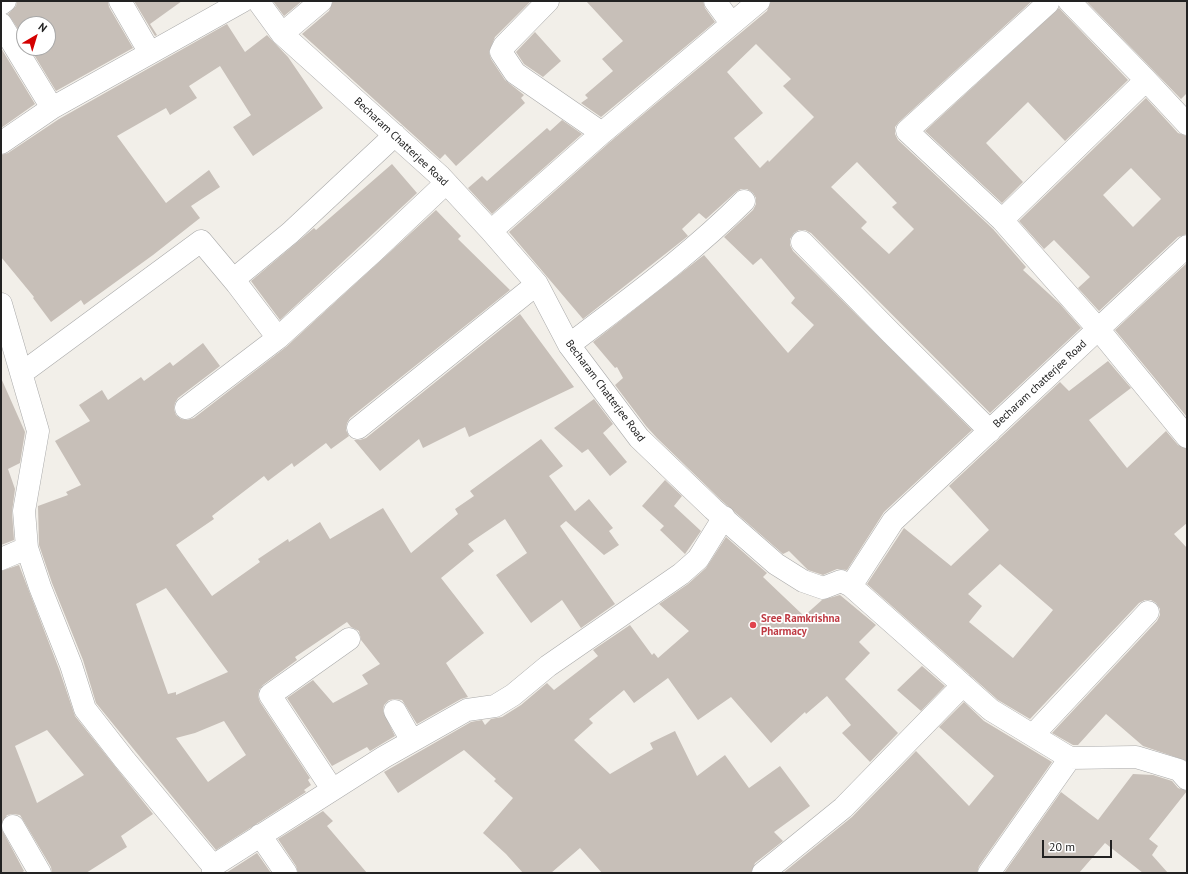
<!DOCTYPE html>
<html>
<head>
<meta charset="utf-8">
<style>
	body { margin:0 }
	#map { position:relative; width:1188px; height:874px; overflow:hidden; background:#f2efe9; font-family:"PT Sans",sans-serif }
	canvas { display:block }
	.frame { position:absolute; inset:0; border:2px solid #222; pointer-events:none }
	.north { position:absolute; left:16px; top:16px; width:40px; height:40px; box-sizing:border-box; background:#fff; border:1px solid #a7a7a7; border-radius:50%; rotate:38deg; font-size:11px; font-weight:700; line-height:16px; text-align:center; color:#222 }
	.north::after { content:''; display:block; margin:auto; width:14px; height:18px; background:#d40000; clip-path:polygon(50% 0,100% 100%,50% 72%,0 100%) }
	.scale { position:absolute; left:1042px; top:840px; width:70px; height:18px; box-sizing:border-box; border:2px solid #222; border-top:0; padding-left:5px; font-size:12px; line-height:14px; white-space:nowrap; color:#222; -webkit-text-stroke:3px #fff; paint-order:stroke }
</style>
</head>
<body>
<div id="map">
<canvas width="1188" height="874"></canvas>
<div class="frame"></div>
<div class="north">N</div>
<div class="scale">20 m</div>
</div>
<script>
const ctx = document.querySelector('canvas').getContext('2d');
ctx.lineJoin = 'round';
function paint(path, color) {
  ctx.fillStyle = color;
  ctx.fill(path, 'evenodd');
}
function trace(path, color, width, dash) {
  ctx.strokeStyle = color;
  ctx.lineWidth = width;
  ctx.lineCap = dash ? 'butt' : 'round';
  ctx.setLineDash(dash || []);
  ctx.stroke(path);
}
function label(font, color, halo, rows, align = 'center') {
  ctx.font = font + ' "PT Sans",sans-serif';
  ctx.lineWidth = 3.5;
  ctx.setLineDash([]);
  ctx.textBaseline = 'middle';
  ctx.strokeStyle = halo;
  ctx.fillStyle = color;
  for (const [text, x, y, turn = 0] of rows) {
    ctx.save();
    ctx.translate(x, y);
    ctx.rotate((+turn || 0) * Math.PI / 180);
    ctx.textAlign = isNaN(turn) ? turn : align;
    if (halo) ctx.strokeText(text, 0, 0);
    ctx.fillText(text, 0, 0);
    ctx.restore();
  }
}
paint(new Path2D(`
	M17 1H108L109 7 133 48 56 91 30 48H48V24H24V38L8 14 16 6Z
	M134 1H182L150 24 157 35 155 36Z
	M273 1H302L284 16Z
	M333 1H531L495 37 489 52 491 59 505 80 524 95 521 98 525 103 456 166 445 154 440 159 302 34 329 11Z
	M586 1H703L705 8 715 22 601 117 581 103 588 98 585 95 613 71 602 59 623 41Z
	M771 1H1032L899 122 895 127V134L898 140 993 229 1026 267 1023 270 1060 304 1081 328 990 413 811 233 805 230H799L794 233 790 239V245L793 251 972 430 884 512 847 570 837 569 823 575 808 570 789 551 783 554 721 500 657 438 646 426 615 385 623 378 617 367 615 368 593 342 704 255 788 353 814 325 791 303 795 298 761 258 753 265 724 237 753 210 756 204V198L753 193 747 189H741L736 192 706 219 699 213 682 229 688 236 583 319 509 232 610 142 767 11ZM756 44 791 79 783 86 814 117 769 162 768 160 760 168 734 138 763 113 727 72ZM857 162 897 203 892 207 914 229 889 254 861 228 867 222 831 187Z
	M1086 1H1187V93L1181 99Z
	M1059 8 1128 80 1065 141 1028 102 986 143 1023 182 1002 203 925 131Z
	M227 24 245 52 267 35 288 57 323 108 253 156 233 127 251 115 220 66 189 86 197 98 170 115 166 108 117 136 166 203 209 170 220 187 191 206 200 218 153 255 84 305 81 300 51 322 33 298 34 297 1 257V155L8 153 59 119Z
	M535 32 561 61 543 77 524 64 516 52Z
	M1 48 35 104 1 128Z
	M1146 98 1178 133 1187 136V234L1178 237 1099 311 1078 288 1090 277 1054 240 1044 249 1019 221ZM1131 168 1161 199 1133 227 1103 195Z
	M562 120 582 134 492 214 468 188 482 176 487 181 547 128 550 131Z
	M392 164 417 193 280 320 251 281 314 228 316 230Z
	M436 210 461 236 458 239 510 290 350 418 347 423 346 430 349 436 331 449 326 443 294 467 292 463 268 481 264 476 212 516 214 519 176 545 212 596 260 562 258 559 288 539 289 542 320 522 330 539 383 508 411 553 458 514 455 509 474 496 470 491 541 439 563 466 549 476 575 511 589 499 613 528 609 531 619 545 604 555 566 521 560 526 615 604 581 628 562 600 531 623 496 575 527 553 505 519 468 544 474 551 441 578 484 633 446 663 468 697 461 699 417 724 402 700 395 699 389 700 384 705 383 711 395 736 370 751 367 747 332 766 287 698 313 680 333 703 368 684 362 675 380 664 361 640 359 631 351 627 347 622 295 657 297 660 263 685 259 690 258 696 260 702 310 778 308 780 311 785 304 790 306 792 216 850 96 703 83 660 52 583 39 545 38 506 68 495 66 492 81 485 55 441 90 421 79 405 102 390 108 400 141 377 144 381 170 362 173 366 203 343 220 366 178 398 175 403 174 409 176 415 181 419 187 420 194 418 286 347ZM166 588 228 672 176 695V692L168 694 136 604ZM224 721 246 755 208 782 176 738 195 733Z
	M1187 263V417L1115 330Z
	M520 314 574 387 469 437 465 427 423 448 419 439 380 471 354 440H360L366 438Z
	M1108 361 1131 388 1089 420 1127 468 1166 431 1178 445 1187 449V523L1174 534 1187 548V761L1143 746 1106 714 1078 745H1073L1052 733 1157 621 1160 615V609L1156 603 1151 600H1145L1139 603 1030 719 998 700 867 584 904 528 951 566 989 530 949 486 1060 382 1069 391ZM1000 564 1053 610 1013 658 969 622 982 606 968 594Z
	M1 378 25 432 20 463 8 469 15 489 12 512 14 540 1 545Z
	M594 399 613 424 603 433 627 462 610 476 588 449 582 453 554 428Z
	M665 480 682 496 674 506 701 531 685 554 660 530 664 526 642 506Z
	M726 537 767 573 763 577 804 616 822 600 840 595 876 625 859 642 870 653 845 679 898 733 870 762 842 733 851 725 827 696 806 714 805 712 771 743 731 697 698 720 668 678 634 703 624 690 589 719 593 723 574 740 610 774 653 749 650 743 675 731 697 776 725 755 749 788 780 766 810 806 774 832 783 841 755 863 751 873H602L580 848 551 873H523L506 854 483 833 513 798 494 781 496 779 464 750 398 793 384 772 471 722 482 720 485 725 491 719 502 717 521 705 547 683 554 690 598 656 593 650 630 625 652 655 654 653 658 658 689 631 659 604 688 584 706 568Z
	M19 565 59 669 75 716 153 814 121 836 127 847 86 873H52L51 867 20 815 13 814 7 815 1 824V571ZM47 730 84 775 37 803 15 746Z
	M922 666 945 686 921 711 897 690Z
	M964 702 984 721 1052 762 979 866 977 873H783L852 817 916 751 969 806 994 776 939 727Z
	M1133 774 1153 775 1172 781 1178 788 1187 791 1149 839 1158 846 1152 855 1168 873H1143L1105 843 1079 873H1004L1061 792 1098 820Z
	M323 811 333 821 327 826 367 873H298L296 866 278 839Z
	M1 828 24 871 21 873H1Z
	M257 853 271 873H226Z`), '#c7bfb8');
const minor = new Path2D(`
	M120 1 150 53
	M258 1 282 34 440 176 491 231 537 284 569 345 639 438 713 509 776 564 803 581 823 588 841 581 851 586 893 521 1187 246
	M548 1 504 46 501 52 515 73 602 133
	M715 1 731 23
	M1069 1 1146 80 1187 124
	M1048 3 907 131 1002 220 1099 330 1187 437
	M1 4 5 1
	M1 24 52 108 243 1
	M282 34 321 1
	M1 143 52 108
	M1002 220 1146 80
	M491 231 602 133 759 1
	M802 242 891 333 990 431
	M1 304 38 431 24 511 27 548 40 587 71 665 85 709 124 759 213 866V873
	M278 338 237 284 239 275 290 233 395 135
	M569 345C629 299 690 255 744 201
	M22 373 201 241 237 284
	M186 408 278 338 373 252 446 183
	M358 428 537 284
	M1 559 27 548
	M851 586 991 710 1070 758 1136 757 1179 770 1187 779
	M395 711 412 741
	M1033 735 1148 612
	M332 789 270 695 349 639
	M13 826 40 873
	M260 835 286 873
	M213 866 384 757 467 710 495 706 513 695 548 666 681 574 698 559 724 517
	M763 873 843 808 963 685
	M989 873 1070 758`);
trace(minor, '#a9a9a9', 23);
trace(minor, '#fff', 22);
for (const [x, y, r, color] of [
	[753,625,4,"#e0444e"]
]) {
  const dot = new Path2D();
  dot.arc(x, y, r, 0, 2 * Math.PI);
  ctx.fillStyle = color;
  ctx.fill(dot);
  trace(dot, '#fff', 1.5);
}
label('11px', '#222', '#fff', [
	["Becharam Chatterjee Road",401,142,43],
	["Becharam chatterjee Road",1040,384,-43],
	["Becharam Chatterjee Road",605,391,53]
]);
label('bold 11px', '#be3a42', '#fff', [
	["Sree Ramkrishna",761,619],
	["Pharmacy",761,632]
], 'left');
</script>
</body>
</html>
